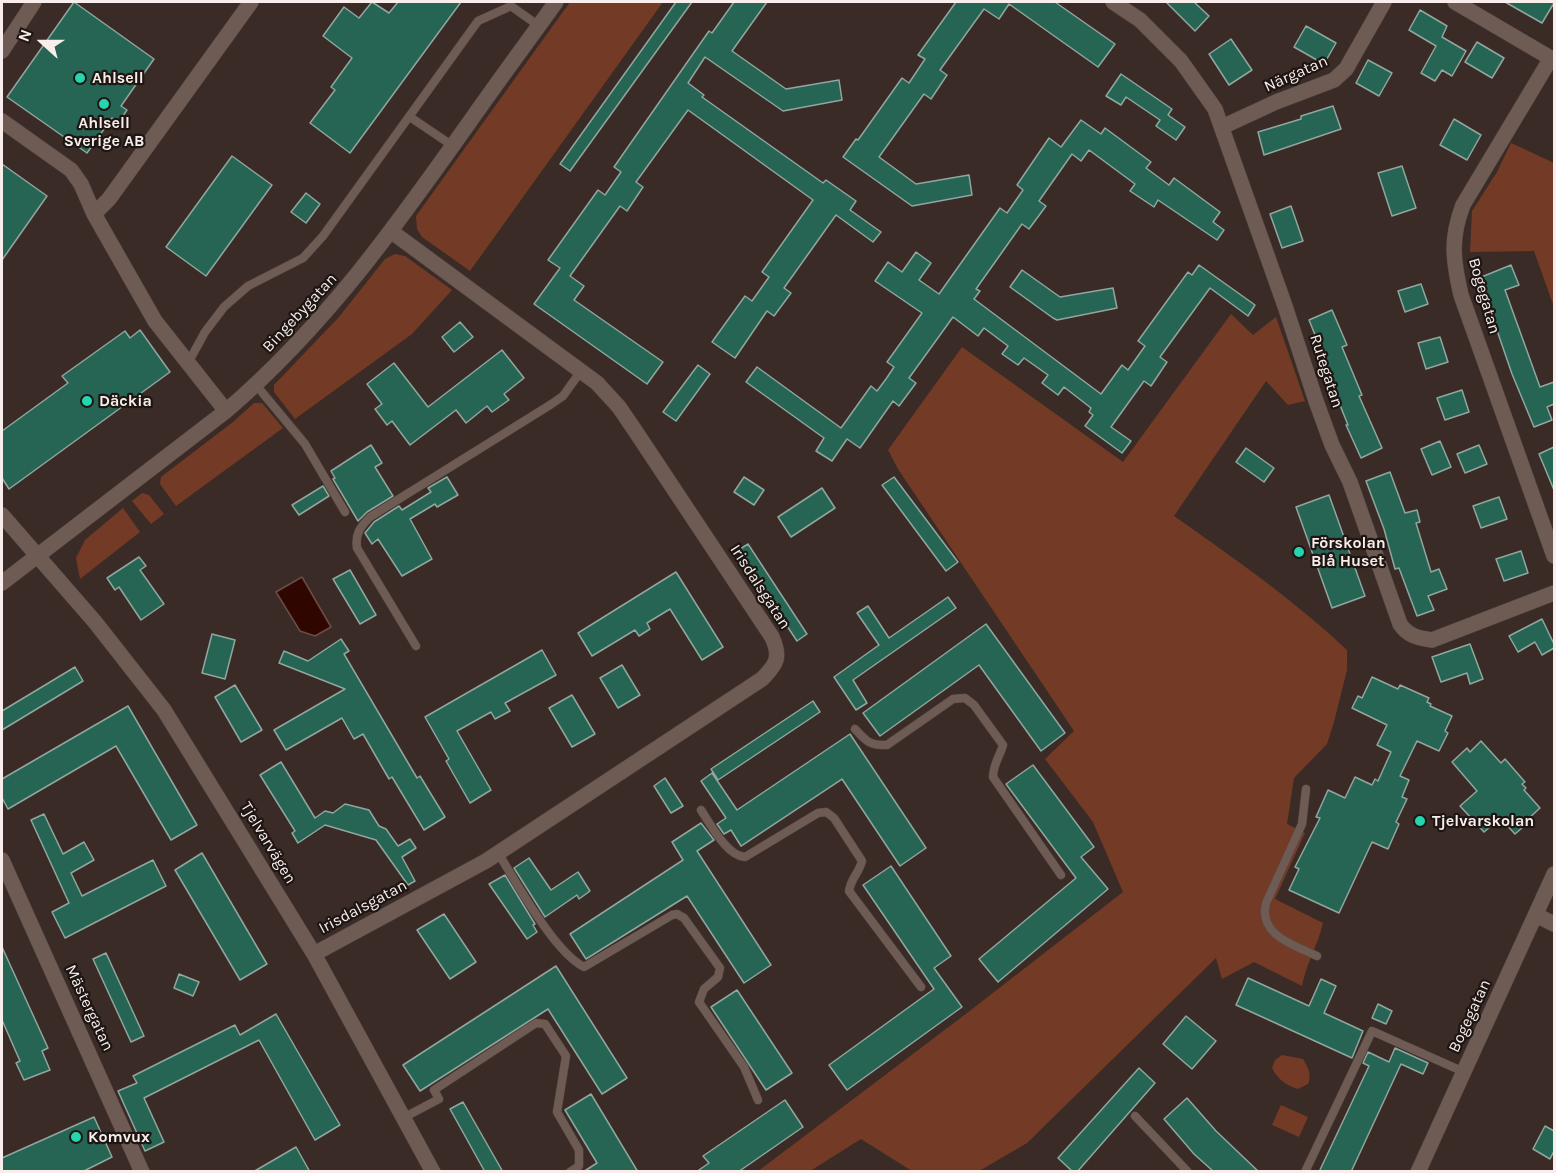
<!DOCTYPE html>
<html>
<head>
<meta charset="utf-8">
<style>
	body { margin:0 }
	#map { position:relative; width:1556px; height:1173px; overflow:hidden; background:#3b2b26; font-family:Karla,sans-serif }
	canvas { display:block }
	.frame { position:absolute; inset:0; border:3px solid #f9eeeb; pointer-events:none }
	.north { position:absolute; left:12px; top:12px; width:60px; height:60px; -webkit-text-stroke:4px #1d1613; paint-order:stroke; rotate:291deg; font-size:16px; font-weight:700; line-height:24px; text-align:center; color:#f9eeeb }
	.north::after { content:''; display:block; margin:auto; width:21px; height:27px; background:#f9eeeb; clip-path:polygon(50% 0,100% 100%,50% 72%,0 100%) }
</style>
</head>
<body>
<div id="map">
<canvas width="1556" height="1173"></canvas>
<div class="frame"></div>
<div class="north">N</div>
</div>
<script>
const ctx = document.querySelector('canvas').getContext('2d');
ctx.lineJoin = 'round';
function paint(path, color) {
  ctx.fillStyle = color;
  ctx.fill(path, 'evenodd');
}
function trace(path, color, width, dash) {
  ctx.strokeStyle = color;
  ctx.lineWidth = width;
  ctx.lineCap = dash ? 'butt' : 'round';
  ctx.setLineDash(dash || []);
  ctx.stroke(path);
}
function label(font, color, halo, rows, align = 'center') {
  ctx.font = font + ' Karla,sans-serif';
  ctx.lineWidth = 4.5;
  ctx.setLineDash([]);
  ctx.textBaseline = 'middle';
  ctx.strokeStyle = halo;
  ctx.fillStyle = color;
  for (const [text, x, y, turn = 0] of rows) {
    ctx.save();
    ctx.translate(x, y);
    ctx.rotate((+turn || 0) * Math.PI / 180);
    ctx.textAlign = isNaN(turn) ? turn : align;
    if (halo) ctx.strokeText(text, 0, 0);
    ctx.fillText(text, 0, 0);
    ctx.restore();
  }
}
paint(new Path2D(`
	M570 2H663L470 271 422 237 417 229 416 216Z
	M1511 143 1554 163V307L1534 251 1470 252 1472 211 1497 172Z
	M395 254 405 256 452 290 412 334 295 419 274 392V385L339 317 385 259Z
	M1231 314 1253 335 1276 317 1305 401 1288 405 1266 381 1174 516C1234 558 1294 600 1347 650V670L1334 722 1327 744 1294 778 1287 824 1305 833 1275 899 1323 923C1318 945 1306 964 1302 986L1254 962 1222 979 1216 958 1027 1143 979 1171H912L861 1139 810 1171 757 1172 967 1013 1123 892 1093 822 1045 759 1074 731 898 469 888 450 962 347 1123 462Z
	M254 403H262L283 428 176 506 160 484 161 477 233 422Z
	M142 493 149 495 164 514 151 524 132 501Z
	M123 508 140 532 80 579 76 558 85 540Z
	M1282 1055 1303 1059C1308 1067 1312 1075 1308 1084L1298 1089C1286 1085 1278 1080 1272 1068L1275 1060Z
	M1281 1105 1308 1117 1299 1137 1272 1125Z`), '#733b26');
const water = new Path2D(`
	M302 577 331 627 315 636 300 631 276 592Z`);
paint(water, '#2f0700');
trace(water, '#6c4c46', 1.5);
const building = new Path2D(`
	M74 2 154 59 121 106 127 110 118 123 112 118 87 153 7 97Z
	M372 2 389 13 398 2H461L350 153 310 123 335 90 331 87 352 58 323 36 344 7 359 18Z
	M676 2H692L570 171 560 164Z
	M734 2H767L732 51 786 89 839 80 842 100 783 111 705 57 688 83 704 95 702 97 823 183 826 180 856 201 850 210 881 232 873 242 836 215 784 288 791 293 774 316 767 311 735 358 712 342 745 296 752 301 769 277 762 272 813 200 688 110 636 182 643 187 627 211 620 206 570 276 584 286 574 300 663 362 647 384 534 304 560 268 548 260 598 190 605 195 621 172 614 167 709 31 712 33Z
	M956 2H1055L1115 44 1098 67 1009 4 999 19 984 9 940 70 947 75 931 99 924 94 879 157 916 184 969 175 972 195 912 206 843 157 856 139 858 140 902 78 909 83 925 59 918 55Z
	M1166 2H1194L1209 16 1195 31Z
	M1505 2H1554V3L1542 23Z
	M1420 10 1447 26 1442 37 1466 51 1452 76 1442 70 1435 81 1421 73 1436 46 1409 30Z
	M1306 26 1336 43 1324 64 1294 47Z
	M1231 39 1252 70 1229 85 1209 54Z
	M1477 42 1504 58 1492 78 1465 62Z
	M1368 60 1392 73 1379 96 1356 83Z
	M1121 74 1172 109 1168 115 1185 127 1176 140 1156 126 1160 120 1126 97 1121 105 1106 96Z
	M1333 106 1341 129 1264 155 1258 132 1301 119V116Z
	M1454 119 1481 135 1467 160 1440 145Z
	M1081 120 1101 134 1105 128 1151 162 1146 168 1169 185 1174 178 1220 212 1213 222 1224 230 1217 240 1158 200 1154 207 1130 191 1135 184 1089 150 1081 161 1072 154 1039 201 1046 206 1029 229 1022 224 976 289 980 291 974 299 1101 394 1122 365 1128 370 1145 346 1138 341 1188 272 1192 275 1199 265 1255 305 1248 316 1210 288 1160 357 1167 362 1151 386 1144 381 1111 427 1131 441 1122 453 1085 426 1093 415 1089 412 1091 408 1064 387 1058 395 1042 383 1048 375 1024 358 1018 365 1002 354 1008 346 984 328 978 336 953 317 909 378 916 383 899 406 893 401 860 448 847 439 832 461 816 451 824 438 746 382 757 367 841 428 871 386 877 391 886 379 894 367 887 362 922 313 875 281 888 262 902 272 916 252 931 263 919 280 939 294 1000 208 1007 213 1023 190 1017 185 1049 138 1061 147Z
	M232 156 272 185 206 276 166 247Z
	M2 164 47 196 2 260Z
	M1402 166 1416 208 1392 216 1378 173Z
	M306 193 320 204 306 223 291 212Z
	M1291 206 1303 241 1282 248 1270 214Z
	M1511 265 1519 285 1505 290 1540 387 1554 382V404L1547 407 1552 420 1534 427 1512 374 1479 278Z
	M1022 270 1060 297 1113 288 1117 308 1057 320 1053 318 1010 287Z
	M1421 284 1428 304 1405 312 1398 291Z
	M1332 310 1347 345 1342 347 1362 395 1359 396 1382 448 1361 458 1346 425H1348L1327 373 1330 372 1309 320Z
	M460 322 473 337 454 352 442 337Z
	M140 330 170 372 9 489 2 478V431L68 383 62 376 125 331 130 338Z
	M1440 337 1448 362 1426 369 1418 343Z
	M502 350 524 378 504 394 509 400 492 412 487 406 466 423 456 410 410 445 392 421 387 425 375 409 382 404 367 384 394 363 428 407Z
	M698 365 710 374 676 421 663 412Z
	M1462 390 1469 412 1445 420 1437 398Z
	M1440 441 1451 467 1432 475 1421 449Z
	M371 445 382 463 375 467 393 496 367 512 358 521 333 479 335 478 331 471Z
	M1479 445 1487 464 1465 473 1457 454Z
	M1554 447V490L1539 454Z
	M1246 448 1274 468 1264 482 1236 462Z
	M1390 472 1405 513 1417 510 1420 522 1416 523 1431 572 1439 569 1447 589 1428 596 1434 610 1417 616 1399 568 1395 569 1384 529 1366 481Z
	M447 477 458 495 437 507 435 504 410 519 432 559 402 576 378 539 372 544 365 533 374 522 399 506 402 510 431 492 428 488Z
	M744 477 764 490 754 505 734 492Z
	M894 477 958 562 946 571 882 485Z
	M323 486 329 496 299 515 292 505Z
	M822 488 835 508 791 537 778 517Z
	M1329 495 1365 596 1332 608 1296 507Z
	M1499 497 1507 519 1481 528 1473 506Z
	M748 544 807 634 797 641 737 551Z
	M1521 551 1528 573 1504 581 1496 559Z
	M139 557 146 566 140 570 164 604 141 620 119 587 115 590 107 578Z
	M350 570 376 615 360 624 333 579Z
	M676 572 723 647 702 660 670 609 647 623 650 629 639 636 635 630 592 656 578 633Z
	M948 597 956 608 853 680 867 703 856 710 834 677 879 645 857 613 868 606 889 638Z
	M1542 619 1554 644V648L1542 655 1535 642 1518 652 1509 636Z
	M986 624 1065 733 1041 751 979 665 880 736 863 713Z
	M212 634 235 640 225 679 202 673Z
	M341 639 349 651 344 654 417 778 420 776 445 817 424 830 392 777 389 779 363 734 354 739 342 718 286 750 274 730 345 689 279 663 284 651 308 661Z
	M1470 644 1483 679 1470 684 1467 673 1441 682 1432 657Z
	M542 650 556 675 505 703 510 711 495 719 491 712 457 731 491 790 470 803 446 761 449 759 425 717Z
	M622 665 640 695 618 708 600 678Z
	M75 667 83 681 2 730V711Z
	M1372 677 1398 689 1400 685 1429 698 1427 702 1431 704 1430 706 1452 716 1445 731 1448 733 1439 751 1417 741 1400 776 1409 780 1402 797 1407 799 1396 822 1399 824 1388 849 1372 842 1339 913 1289 890 1299 869 1295 867 1320 818 1316 817 1328 790 1345 798 1355 777 1372 785 1375 779 1378 781 1391 752 1377 745 1387 725 1352 708 1358 696 1362 698Z
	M235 685 262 730 241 742 215 697Z
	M572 695 595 734 572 747 549 708Z
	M813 701 820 712 718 780 711 769Z
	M128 706 197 825 171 840 116 746 8 809 2 798V779Z
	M850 734 926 848 900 866 842 779 741 846 731 830 724 834 717 824 726 818 701 781 712 773 737 810Z
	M1481 741 1501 763 1505 759 1525 782 1522 784 1526 788 1524 790 1540 808 1528 819 1530 821 1515 834 1502 820 1498 823 1497 821 1484 832 1460 806 1477 791 1452 762 1467 748 1470 752Z
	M281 762 315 818 325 811 333 813 345 804 369 810 379 826 386 829 398 846 410 839 416 848 402 857 415 881 408 885 376 840 325 825 298 843 292 833 295 831 260 775Z
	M1033 765 1094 847 1081 857 1108 889 998 982 979 959 1076 878 1006 784Z
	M665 778 683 806 671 813 654 786Z
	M44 814 63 854 84 842 94 860 71 873 82 896 153 860 166 886 65 938 52 912 69 903 31 820Z
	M701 823 714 840 697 851 771 965 744 983 687 896 586 959 570 934 683 860 672 842Z
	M202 853 267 964 240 980 175 870Z
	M529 858 551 890 578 872 590 891 579 899 577 895 545 917 514 868Z
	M891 866 951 956 934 968 962 1007 847 1090 829 1065 934 989 863 885Z
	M505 875 535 924 533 925 537 932 527 939 489 884Z
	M444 914 476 962 450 979 417 930Z
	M2 947 48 1048 42 1051 50 1070 24 1080 16 1063 20 1061 2 1020Z
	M106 953 144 1036 131 1042 93 959Z
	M556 966 627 1078 602 1094 548 1009 420 1091 403 1065Z
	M179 974 199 982 193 996 174 988Z
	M1248 978 1309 1006 1321 979 1336 986 1324 1013 1363 1031 1352 1058 1236 1005Z
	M737 990 792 1073 766 1090 711 1007Z
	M1378 1004 1392 1011 1386 1024 1372 1018Z
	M276 1014 340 1125 315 1140 259 1040 144 1098 164 1142 145 1151 118 1091 137 1083 133 1076 235 1025 240 1035Z
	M1186 1016 1216 1041 1192 1069 1163 1044Z
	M1395 1048 1428 1063 1423 1074 1401 1064 1351 1172H1319L1369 1066 1363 1063 1368 1052 1389 1062Z
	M1139 1068 1155 1083 1077 1172H1073L1058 1158Z
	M591 1094 638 1172H583L597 1163 565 1110Z
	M1187 1098 1216 1131 1259 1172H1214L1194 1154 1164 1119Z
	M785 1100 803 1127 738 1172H696L709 1163 703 1156Z
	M463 1102 503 1172H485L450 1109Z
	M94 1117 112 1157 82 1172H2V1158Z
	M1545 1126 1554 1131V1151L1550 1159 1533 1149Z
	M296 1147 310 1172H253Z`);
paint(building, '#266554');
trace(building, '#91a69f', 1.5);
const service = new Path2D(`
	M410 117 453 146
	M188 363 205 332 224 307 248 286 303 258 323 236 478 21 511 6 539 26
	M256 385 305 444 345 512
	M416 646 357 548C355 534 360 527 370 517L550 405 563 396 581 371
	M855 729C866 741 870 746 887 745L953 699 965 698 974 705 1003 745C1000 756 993 764 993 777L1061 875
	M1306 789 1302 824 1266 903C1258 935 1294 945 1317 956
	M701 810C711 825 727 856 745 857L818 813 826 812 834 818 862 861C859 873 851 878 849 891L921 987
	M498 853C517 883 554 952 584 967L672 915 677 914 684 918 720 968 718 977 704 989 699 1002 744 1067 758 1100
	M1135 1116 1188 1172
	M403 1118 439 1099 434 1090 536 1023 545 1024 566 1056 557 1112 579 1150V1166L570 1172
	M1305 1172 1372 1031 1464 1072`);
const minor = new Path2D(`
	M1113 2 1140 20 1181 61 1215 109 1285 306 1316 401 1332 445 1350 482 1400 624C1408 636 1418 638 1432 640L1554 593
	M1455 2 1554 60
	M2 51 34 2
	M1551 58 1463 205C1450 239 1453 260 1461 295L1554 556
	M2 121 71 170 81 184 94 214 109 199 251 2
	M1222 127 1276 102 1334 80 1346 69 1384 2
	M94 214 155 321 226 411
	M2 515 95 622 164 710 314 954 433 1172
	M2 583 226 411C326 325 396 226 471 120 499 80 528 41 556 2
	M2 860 142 1172
	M1536 915 1554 924
	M314 954 486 861 762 679C777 664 781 657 772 637L636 432 619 407 597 383 392 232
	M1418 1172 1554 874`);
trace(service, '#564844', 9);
trace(minor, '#564844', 16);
trace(service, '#6d5b54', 8);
trace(minor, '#6d5b54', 15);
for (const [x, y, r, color] of [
	[80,78,6,"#24d5af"],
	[104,104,6,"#24d5af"],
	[87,401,6,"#24d5af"],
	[1299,552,6,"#24d5af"],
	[1420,821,6,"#24d5af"],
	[76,1137,6,"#24d5af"]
]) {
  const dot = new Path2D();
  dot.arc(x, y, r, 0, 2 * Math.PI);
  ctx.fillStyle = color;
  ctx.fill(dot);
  trace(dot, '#1d1613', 2);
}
label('16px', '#f9eeeb', '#1d1613', [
	["Närgatan",1296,74,-24],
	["Bogegatan",1484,296,74],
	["Bingebygatan",300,313,-47],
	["Rutegatan",1326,371,72],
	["Irisdalsgatan",760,587,57],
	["Tjelvarvägen",268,843,59],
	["Irisdalsgatan",363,907,-28],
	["Mästergatan",89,1008,65],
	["Bogegatan",1470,1016,-65]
]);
label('bold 16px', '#f9eeeb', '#1d1613', [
	["Ahlsell",92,78],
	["Ahlsell",104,123,"center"],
	["Sverige AB",104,141,"center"],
	["Däckia",99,401],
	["Förskolan",1311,543],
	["Blå Huset",1311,561],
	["Tjelvarskolan",1432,821],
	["Komvux",88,1137]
], 'left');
</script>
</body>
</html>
